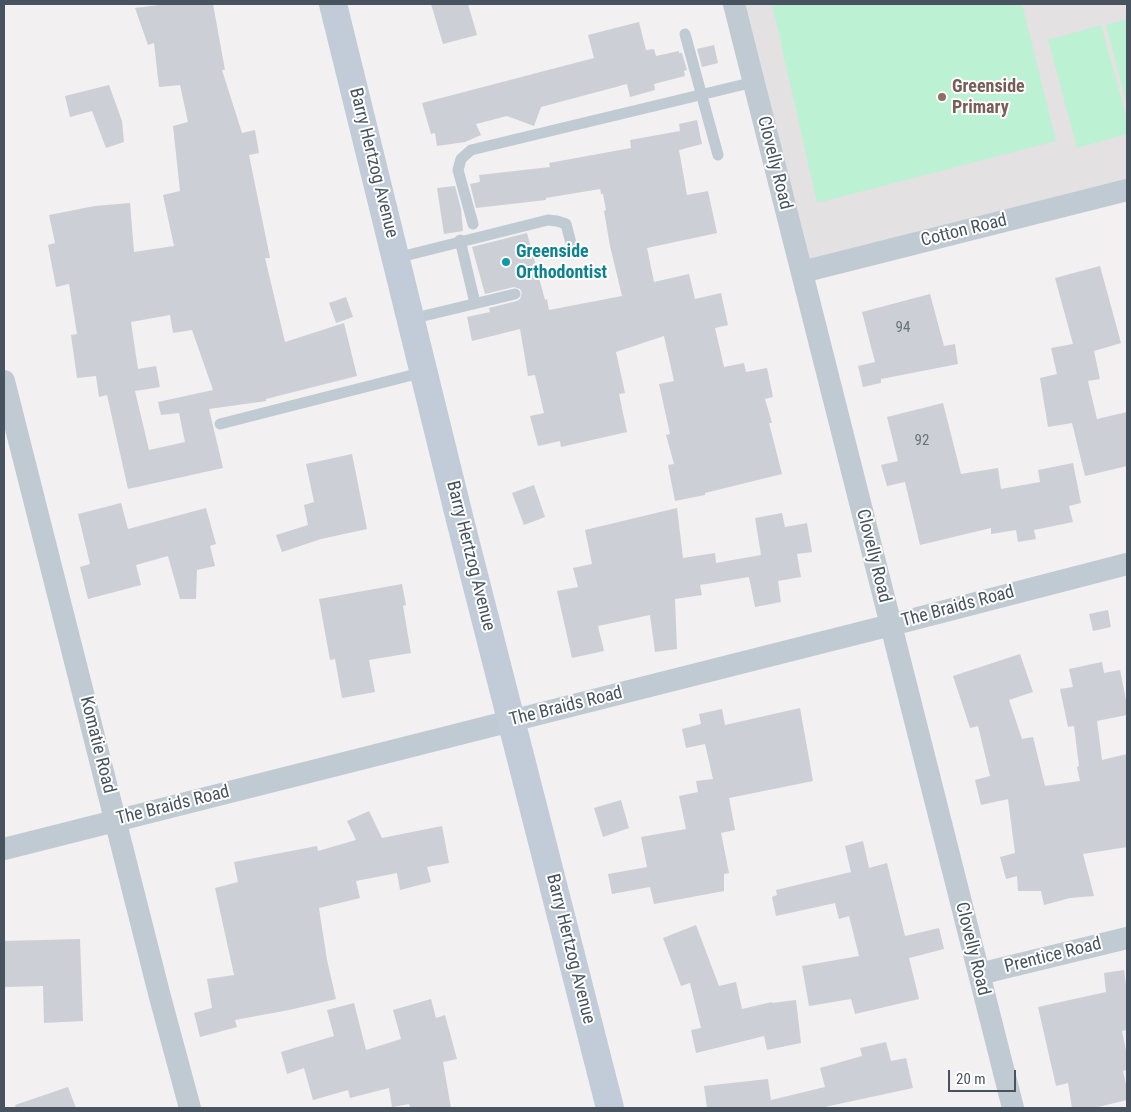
<!DOCTYPE html>
<html>
<head>
<meta charset="utf-8">
<style>
	body { margin:0 }
	#map { position:relative; width:1131px; height:1112px; overflow:hidden; background:#f2f0f0; font-family:"Roboto Condensed",sans-serif }
	canvas { display:block }
	.frame { position:absolute; inset:0; border:5px solid #47535e; pointer-events:none }
	.scale { position:absolute; left:948px; top:1070px; width:68px; height:22px; box-sizing:border-box; border:2px solid #47535e; border-top:0; padding-left:6px; font-size:15px; line-height:18px; white-space:nowrap; color:#47535e; -webkit-text-stroke:4px #fff; paint-order:stroke }
</style>
</head>
<body>
<div id="map">
<canvas width="1131" height="1112"></canvas>
<div class="frame"></div>
<div class="scale">20 m</div>
</div>
<script>
const ctx = document.querySelector('canvas').getContext('2d');
ctx.lineJoin = 'round';
function paint(path, color) {
  ctx.fillStyle = color;
  ctx.fill(path, 'evenodd');
}
function trace(path, color, width, dash) {
  ctx.strokeStyle = color;
  ctx.lineWidth = width;
  ctx.lineCap = dash ? 'butt' : 'round';
  ctx.setLineDash(dash || []);
  ctx.stroke(path);
}
function label(font, color, halo, rows, align = 'center') {
  ctx.font = font + ' "Roboto Condensed",sans-serif';
  ctx.lineWidth = 4;
  ctx.setLineDash([]);
  ctx.textBaseline = 'middle';
  ctx.strokeStyle = halo;
  ctx.fillStyle = color;
  for (const [text, x, y, turn = 0] of rows) {
    ctx.save();
    ctx.translate(x, y);
    ctx.rotate((+turn || 0) * Math.PI / 180);
    ctx.textAlign = isNaN(turn) ? turn : align;
    if (halo) ctx.strokeText(text, 0, 0);
    ctx.fillText(text, 0, 0);
    ctx.restore();
  }
}
paint(new Path2D(`
	M734 4H1127V190L802 272Z`), '#e3e1e2');
paint(new Path2D(`
	M772 4H1022L1056 141 817 203Z
	M1127 19V105L1106 25Z
	M1101 25 1127 119V134L1077 148 1048 40Z`), '#bdf1d3');
paint(new Path2D(`
	M167 4H213L225 70H222L242 133 255 130 259 153 249 155 270 258H265L285 342 344 323 357 376 266 399V401L209 409 223 468 128 489 107 395 99 397 96 376 77 378 71 335 77 334 69 284 56 287 48 245 55 243 49 215 95 206 130 203 134 252 174 246 163 195 180 191 173 126 188 122 180 85 159 87 154 43 148 45 135 8ZM170 315 173 333 192 330 213 390 158 402 161 415 179 413 185 442 149 450 135 391 160 387 156 366 138 369 131 322Z
	M431 4H468L477 35 443 44Z
	M639 22 646 50 654 49 656 56 679 51V53H682L687 70 684 71 685 76 654 84 655 90 630 97 627 84 541 107 534 126 507 116 476 124 481 135 465 142 437 146 435 133 431 134 422 103 594 58 588 35Z
	M714 45 718 63 702 67 697 49Z
	M109 85 122 121 124 142 106 148 92 111 70 117 65 96Z
	M697 120 702 144 679 150 687 195 708 191 717 233 647 248 654 282 689 274 695 299 721 293 728 325 715 328 724 367 744 363 746 372 767 368 773 397 765 399 772 423H769L782 474 705 493V495L675 501 668 465 674 464 666 435 670 434 659 384 674 381 664 336 616 352 625 393 619 394 627 432 561 447 560 441 538 446 530 416 544 413 535 375 528 376 520 329 472 341 467 317 490 312 489 308 517 301 520 299 522 293 520 289 514 287 485 294 472 247 527 233 545 300 547 299 549 310 622 296 610 246 604 211 606 210 603 194H601L600 189 546 198V200L476 208 470 184 480 182 479 175 550 167 549 163 631 148 630 140 680 131 679 124Z
	M455 186 461 209 463 231 444 234 437 188Z
	M1100 266 1121 343 1094 351 1100 379 1088 381 1097 419 1127 412V466L1085 476 1072 423 1048 427 1040 378 1057 374 1051 348 1073 344 1055 278Z
	M930 294 944 346 955 344 958 364 881 379V383L863 387 858 366 875 362 862 312Z
	M346 297 353 317 336 323 329 303Z
	M943 403 961 474 998 468 1001 489 1040 482 1038 470 1073 463 1081 503 1069 506 1073 522 1034 530 1036 539 1018 542 1016 530 991 534V528L920 545 905 482 887 486 881 465 898 461 887 417Z
	M352 454 367 529 321 539 282 552 276 535 308 525 304 505 314 502 306 464Z
	M534 485 545 517 524 525 512 493Z
	M121 503 128 529 206 508 216 544 210 546 215 566 197 570 196 599H180L168 556 136 565 141 585 88 599 80 567 90 564 78 514Z
	M677 508 683 558 715 553 716 563 761 555 755 518 782 513 785 527 807 523 812 552 797 554 801 577 778 581 781 602 755 607 749 577 700 585 702 595 675 599 677 649 655 652 650 615 598 626 604 651 572 658 557 591 578 587 573 568 592 564 585 530Z
	M402 584 406 605 403 606 411 653 369 660 375 692 342 698 335 659 330 660 319 599Z
	M1108 610 1111 627 1093 631 1089 614Z
	M1020 654 1033 692 1009 700 1022 739 1033 737 1045 786 1080 781 1077 767 1079 766 1074 726 1068 727 1060 689 1073 687 1069 669 1102 662 1104 673 1120 670 1127 705V715L1097 721 1102 760 1127 754V847L1083 854 1094 896 1070 898 1044 905 1041 891H1018L1017 876 1006 879 1000 857 1015 853 1008 799 981 805 975 780 990 776 978 726 970 728 953 676Z
	M800 708 813 781 729 798 735 830 721 833 729 873 724 874V891L654 904 650 887 612 894 608 874 647 867 641 837 686 829 679 796 698 792 696 781 713 779 705 744 686 748 682 729 701 724 699 714 722 709 725 725Z
	M621 800 629 828 603 837 594 808Z
	M369 811 382 838 442 826 449 863 427 867 431 882 400 890 397 873 356 881 360 898 319 908 327 960 336 999 289 1010 235 1020 237 1027 200 1037 194 1013 212 1008 207 979 234 975 215 888 238 882 234 862 317 846 318 851 356 840 347 821Z
	M863 841 869 868 887 863 905 936 939 928 944 949 909 958 919 999 855 1014 851 999 809 1006 802 966 859 956 849 916 839 919 835 903 776 916 772 897 777 895 776 890 851 872 845 846Z
	M696 925 719 986 736 982 742 1009 772 1002V1003L796 1000 801 1043 767 1050 764 1036 696 1053 691 1030 701 1028 690 983 681 986 663 938Z
	M80 939 83 1021 44 1023 43 986 5 987 4 941Z
	M1124 970 1127 992V1030L1122 1031 1127 1055V1070L1123 1071 1127 1088V1100L1094 1108H1072L1068 1083 1056 1086 1038 1007 1106 992 1104 973Z
	M431 999 436 1018 445 1015 457 1059 443 1062 451 1108H410L409 1104 392 1107 389 1088 350 1098 348 1090 313 1100 304 1068 287 1074 281 1052 334 1036 327 1010 354 1003 366 1050 401 1039 393 1010Z
	M886 1042 891 1061 906 1058 913 1088 820 1108H707L704 1086 768 1079 771 1100 825 1087 820 1068 862 1056 860 1048Z
	M68 1087 76 1108H16L15 1105Z`), '#cccfd5');
trace(new Path2D(`
	M685 34 718 155
	M473 224 458 170 461 159 471 150 754 82
	M460 240 475 303
	M396 258 548 220 557 221 566 224 572 247
	M411 319 515 294
	M220 424 424 372`), '#c0cad2', 11);
trace(new Path2D(`
	M734 4 1013 1108
	M802 272 1127 190
	M4 381 160 997 190 1108
	M4 849 891 625 1127 564
	M979 974 1127 938`), '#c0cad2', 22);
trace(new Path2D(`
	M333 4 460 520 610 1108`), '#c2ccd9', 28);
for (const [x, y, r, color] of [
	[942,97,5,"#8d6e63"],
	[506,262,5,"#0f9aa8"]
]) {
  const dot = new Path2D();
  dot.arc(x, y, r, 0, 2 * Math.PI);
  ctx.fillStyle = color;
  ctx.fill(dot);
  trace(dot, '#fff', 2);
}
label('15px', '#68727c', null, [
	["94",903,328],
	["92",922,441]
]);
label('bold 18px', '#785e54', '#fff', [
	["Greenside",952,87],
	["Primary",952,108]
], 'left');
label('18px', '#47535e', '#fff', [
	["Barry Hertzog Avenue",373,163,76],
	["Clovelly Road",774,163,76],
	["Cotton Road",964,231,-14],
	["Barry Hertzog Avenue",470,556,76],
	["Clovelly Road",873,556,76],
	["The Braids Road",958,607,-15],
	["The Braids Road",566,707,-14],
	["Komatie Road",97,745,76],
	["The Braids Road",173,806,-14],
	["Barry Hertzog Avenue",570,949,76],
	["Clovelly Road",972,949,76],
	["Prentice Road",1053,956,-14]
]);
label('bold 18px', '#0d838f', '#fff', [
	["Greenside",516,252],
	["Orthodontist",516,273]
], 'left');
</script>
</body>
</html>
